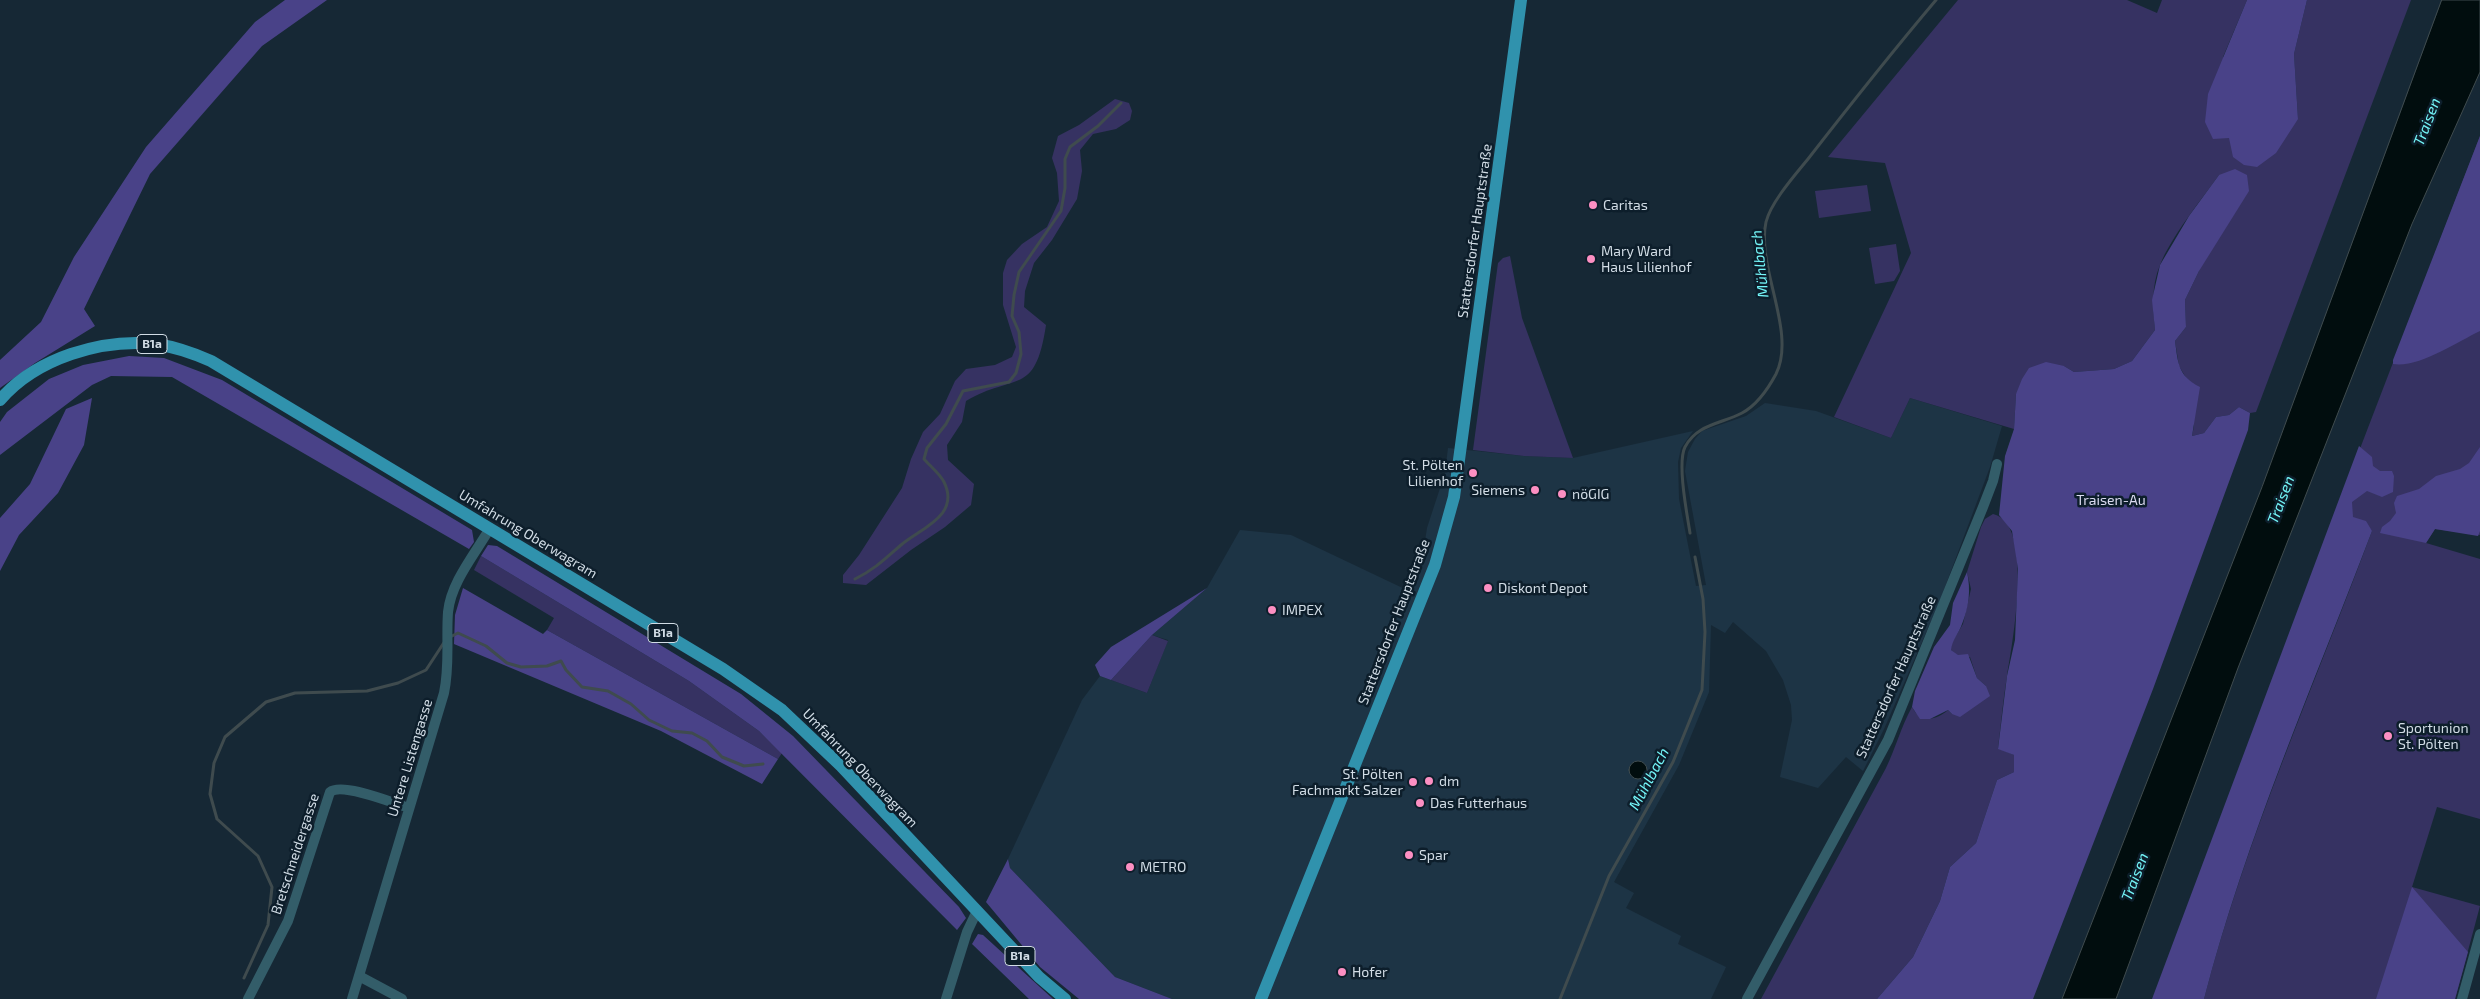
<!DOCTYPE html>
<html>
<head>
<meta charset="utf-8">
<style>
	body { margin:0 }
	canvas { display:block; background:#162835 }
</style>
</head>
<body>
<canvas width="2480" height="999"></canvas>
<script>
const ctx = document.querySelector('canvas').getContext('2d');
ctx.lineJoin = 'round';
function paint(path, color) {
  ctx.fillStyle = color;
  ctx.fill(path, 'evenodd');
}
function trace(path, color, width, dash) {
  ctx.strokeStyle = color;
  ctx.lineWidth = width;
  ctx.lineCap = dash ? 'butt' : 'round';
  ctx.setLineDash(dash || []);
  ctx.stroke(path);
}
function label(font, color, halo, rows, align = 'center') {
  ctx.font = font + ' "Exo 2",sans-serif';
  ctx.lineWidth = 5;
  ctx.setLineDash([]);
  ctx.textBaseline = 'middle';
  ctx.strokeStyle = halo;
  ctx.fillStyle = color;
  for (const [text, x, y, turn = 0] of rows) {
    ctx.save();
    ctx.translate(x, y);
    ctx.rotate((+turn || 0) * Math.PI / 180);
    ctx.textAlign = isNaN(turn) ? turn : align;
    if (halo) ctx.strokeText(text, 0, 0);
    ctx.fillText(text, 0, 0);
    ctx.restore();
  }
}
paint(new Path2D(`
	M1910 398 2002 426 1990 467 1939 603 1884 729 1863 771 1846 757 1818 788 1780 777 1792 720 1791 705 1783 680 1766 651 1733 622 1725 633 1711 625 1709 692 1679 765 1614 882 1634 893 1626 908 1681 936 1678 944 1726 967 1711 999H1172L1115 977 1010 868 1008 859 1082 700 1100 676 1147 693 1168 640 1152 635 1207 588 1240 530 1291 535 1411 592 1422 562 1427 528 1445 473 1448 448 1524 456 1573 458 1693 431 1681 448 1678 462 1679 499 1696 586 1706 585 1685 471 1688 452 1695 439 1702 431 1746 416 1765 403 1816 411 1891 438Z`), '#1d3445');
paint(new Path2D(`
	M1958 0H2127L2157 13 2162 0H2247L2223 57 2298 119 2294 54 2307 0H2411L2256 412 2250 413 2239 407 2229 415 2216 417 2204 433 2192 436 2194 426 2188 381 2179 366 2175 341 2186 327 2185 300 2199 271 2219 175C2201 200 2171 237 2160 265 2151 286 2153 308 2155 330L2132 361 2114 369 2074 372 2064 366 2016 394 2014 429 1910 398 1891 438 1834 417 1911 253 1885 163 1828 157Z
	M1115 99 1129 103 1132 111 1130 120 1116 129 1093 134 1080 150 1082 171 1077 199 1052 240 1034 263 1025 291 1024 307 1046 325C1035 398 1015 372 966 401L962 422 947 445 948 460 974 484 971 505 945 527 911 550 866 585 843 583V575L859 555 902 488 911 459 923 432 940 414 955 381 966 369 995 365 1012 357 1016 347 1003 305V273L1007 260 1022 244 1047 227 1059 201 1057 173 1052 158 1058 136 1079 125Z
	M2480 136V535L2435 529 2426 543 2480 559V819L2437 807 2412 887 2480 906 2455 999H2204C2246 838 2314 687 2372 531L2333 519Z
	M1867 185 1871 211 1819 218 1815 191Z
	M1896 244 1900 271 1894 281 1875 284 1869 248Z
	M1510 256 1522 318 1573 458 1524 456 1473 450 1498 263 1503 258Z
	M1993 514C2035 523 2012 646 2007 676 2003 700 2001 724 1998 748L2014 755V772L1997 780 1976 843 1950 867 1940 901 1913 957 1877 999H1761L1886 768C1896 747 1901 727 1912 707 1920 723 1936 721 1948 710L1952 714 1986 686 1977 678 1970 657 1958 656 1951 650V644L1963 624 1971 589 1967 572 1981 527 1985 519Z
	M481 556 689 681 759 731 782 753 778 759 547 630 554 618 474 570Z
	M1152 635 1168 641 1147 693 1111 680Z`), '#363262');
paint(new Path2D(`
	M285 0H327L262 46 150 174 84 309 95 326 35 363 0 388V360L41 322 74 257 146 147 255 22Z
	M2247 0H2307L2294 54 2298 119 2276 153 2257 167 2244 165 2233 157 2229 138 2213 139 2205 122 2208 94Z
	M2480 136V331C2457 342 2419 368 2393 364V360Z
	M2235 169 2247 175 2249 191 2199 271 2185 300 2186 327 2175 341C2178 363 2178 376 2200 387L2192 436 2204 433 2216 417 2229 415 2239 407 2250 413 2248 430 2153 689 2033 999H1877L1913 957 1940 901 1950 867 1976 843 1997 780 2014 772V755L1998 749 2007 676 2015 640 2018 569 2012 531 1999 515 2005 456 2014 429 2016 394 2022 379 2029 368 2046 362 2064 366 2074 372 2114 369 2132 361 2155 330 2152 300 2160 265 2189 216 2219 175Z
	M129 356 164 358 222 380 472 530 474 542 469 549 172 377 111 376 92 385 0 455V422L7 412 49 379 83 365Z
	M92 398 84 445 58 493 19 535 0 571V518L30 484 66 409Z
	M2359 446 2372 457 2373 466 2380 471H2392L2394 476 2393 492 2382 497 2367 491 2352 502 2353 517 2366 521 2372 531C2313 686 2246 838 2204 999H2152Z
	M2480 447V531L2478 536 2435 529 2426 543 2380 533 2382 527 2390 521 2396 513 2394 503 2397 496 2419 489 2436 476 2460 469 2469 463Z
	M488 545 497 546 741 694 793 736 959 907 966 918 957 930 759 731 689 681 481 556Z
	M1967 572C1971 590 1969 607 1962 624 1959 633 1952 640 1951 650L1958 655 1968 654 1977 678 1986 686 1990 696 1960 717 1952 714 1948 710 1930 719H1920L1912 707 1915 691 1934 647 1950 625 1953 603Z
	M463 588 543 634 547 630 778 759 762 784 661 731 454 644 455 615Z
	M1207 588 1152 635 1111 680 1100 676 1095 665 1111 647Z
	M1008 859 1010 868 1115 977 1172 999H1079L1040 967 986 902Z
	M2412 887 2468 952 2455 999H2376Z
	M978 934 983 935 1053 999H1029L972 944Z`), '#494288');
const water = new Path2D(`
	M2442 0H2480V72L2412 224 2238 668 2116 999H2062L2262 487Z
	M1629 770a9 9 0 1 1 18 0a9 9 0 1 1-18 0Z`);
paint(water, '#010d0e');
trace(water, '#3f4b4e', 1);
trace(new Path2D(`
	M1690 533C1687 514 1677 463 1685 447 1697 424 1721 424 1742 413 1757 405 1768 389 1776 374 1797 332 1756 267 1766 222 1771 202 1795 175 1808 159 1850 105 1892 52 1936 0
	M855 579C875 569 885 559 901 545 919 529 961 516 944 482 940 474 930 466 924 459L927 448 946 424 963 391 1009 382 1016 373 1021 354 1019 332 1012 316 1014 295 1019 272 1061 211 1065 188V159L1070 147 1098 126 1121 103
	M450 637 458 633 486 646 507 663 521 667 547 666 561 661 566 670 582 687 608 691 631 704 649 720 672 731 692 733 707 741 722 757 744 766 763 764
	M244 978 268 925 272 887 258 856 217 819 210 794 214 763 225 737 266 702 295 693 367 691 398 683 426 670 445 641
	M1560 999 1609 876 1673 762 1702 690 1705 632 1703 599 1695 557`), '#3f4b4e', 3);
trace(new Path2D(`
	M359 976 402 999
	M248 999 288 921 330 792C342 782 393 803 409 808
	M352 999 444 693C450 665 446 640 448 612 451 582 475 554 490 528
	M946 999 967 932 977 911
	M1747 999 1888 740 1983 507 1993 481 1997 464
	M2462 999 2480 934`), '#335d69', 10);
trace(new Path2D(`
	M0 400C36 358 102 338 156 344 176 347 193 353 211 361L723 669 782 710 841 766 1039 977 1065 999
	M1261 999 1435 565 1454 497 1521 0`), '#3092ad', 12);
for (const [x, y, r, color] of [
	[1593,205,5,"#fc8fc2"],
	[1591,259,5,"#fc8fc2"],
	[1473,473,5,"#fc8fc2"],
	[1535,490,5,"#fc8fc2"],
	[1562,494,5,"#fc8fc2"],
	[1488,588,5,"#fc8fc2"],
	[1272,610,5,"#fc8fc2"],
	[2388,736,5,"#fc8fc2"],
	[1429,781,5,"#fc8fc2"],
	[1413,782,5,"#fc8fc2"],
	[1420,803,5,"#fc8fc2"],
	[1409,855,5,"#fc8fc2"],
	[1130,867,5,"#fc8fc2"],
	[1342,972,5,"#fc8fc2"]
]) {
  const dot = new Path2D();
  dot.arc(x, y, r, 0, 2 * Math.PI);
  ctx.fillStyle = color;
  ctx.fill(dot);
  trace(dot, '#0d1e2b', 2);
}
for (const [x, y, w] of [
	[152,344,30],
	[663,633,30],
	[1020,956,30]
]) {
  const box = new Path2D();
  box.roundRect(x - w / 2, y - 9.5, w, 19, 4);
  ctx.fillStyle = '#0d1e2b';
  ctx.fill(box);
  trace(box, '#d1dce5', 1);
}
label('bold 12px', '#d1dce5', null, [
	["B1a",152,344],
	["B1a",663,633],
	["B1a",1020,956]
]);
label('14px', '#d1dce5', '#0d1e2b', [
	["Caritas",1603,205],
	["Mary Ward",1601,251],
	["Haus Lilienhof",1601,267],
	["St. Pölten",1463,465,"right"],
	["Lilienhof",1463,481,"right"],
	["Siemens",1525,490,"right"],
	["nöGIG",1572,494],
	["Diskont Depot",1498,588],
	["IMPEX",1282,610],
	["Sportunion",2398,728],
	["St. Pölten",2398,744],
	["St. Pölten",1403,774,"right"],
	["Fachmarkt Salzer",1403,790,"right"],
	["dm",1439,781],
	["Das Futterhaus",1430,803],
	["Spar",1419,855],
	["METRO",1140,867],
	["Hofer",1352,972]
], 'left');
label('14px', '#d1dce5', '#0d1e2b', [
	["Stattersdorfer Hauptstraße",1475,231,-82],
	["Umfahrung Oberwagram",528,534,31],
	["Stattersdorfer Hauptstraße",1394,622,-69],
	["Stattersdorfer Hauptstraße",1896,677,-66],
	["Untere Listengasse",410,758,-73],
	["Umfahrung Oberwagram",860,768,46],
	["Bretschneidergasse",295,854,-72]
]);
label('14px', '#dbdbf0', '#0d1e2b', [
	["Traisen-Au",2111,500]
]);
label('italic 15px', '#74f6f9', '#0d1e2b', [
	["Traisen",2427,122,-69],
	["Mühlbach",1760,264,-96],
	["Traisen",2281,500,-69],
	["Mühlbach",1649,779,-62],
	["Traisen",2135,877,-69]
]);
</script>
</body>
</html>
